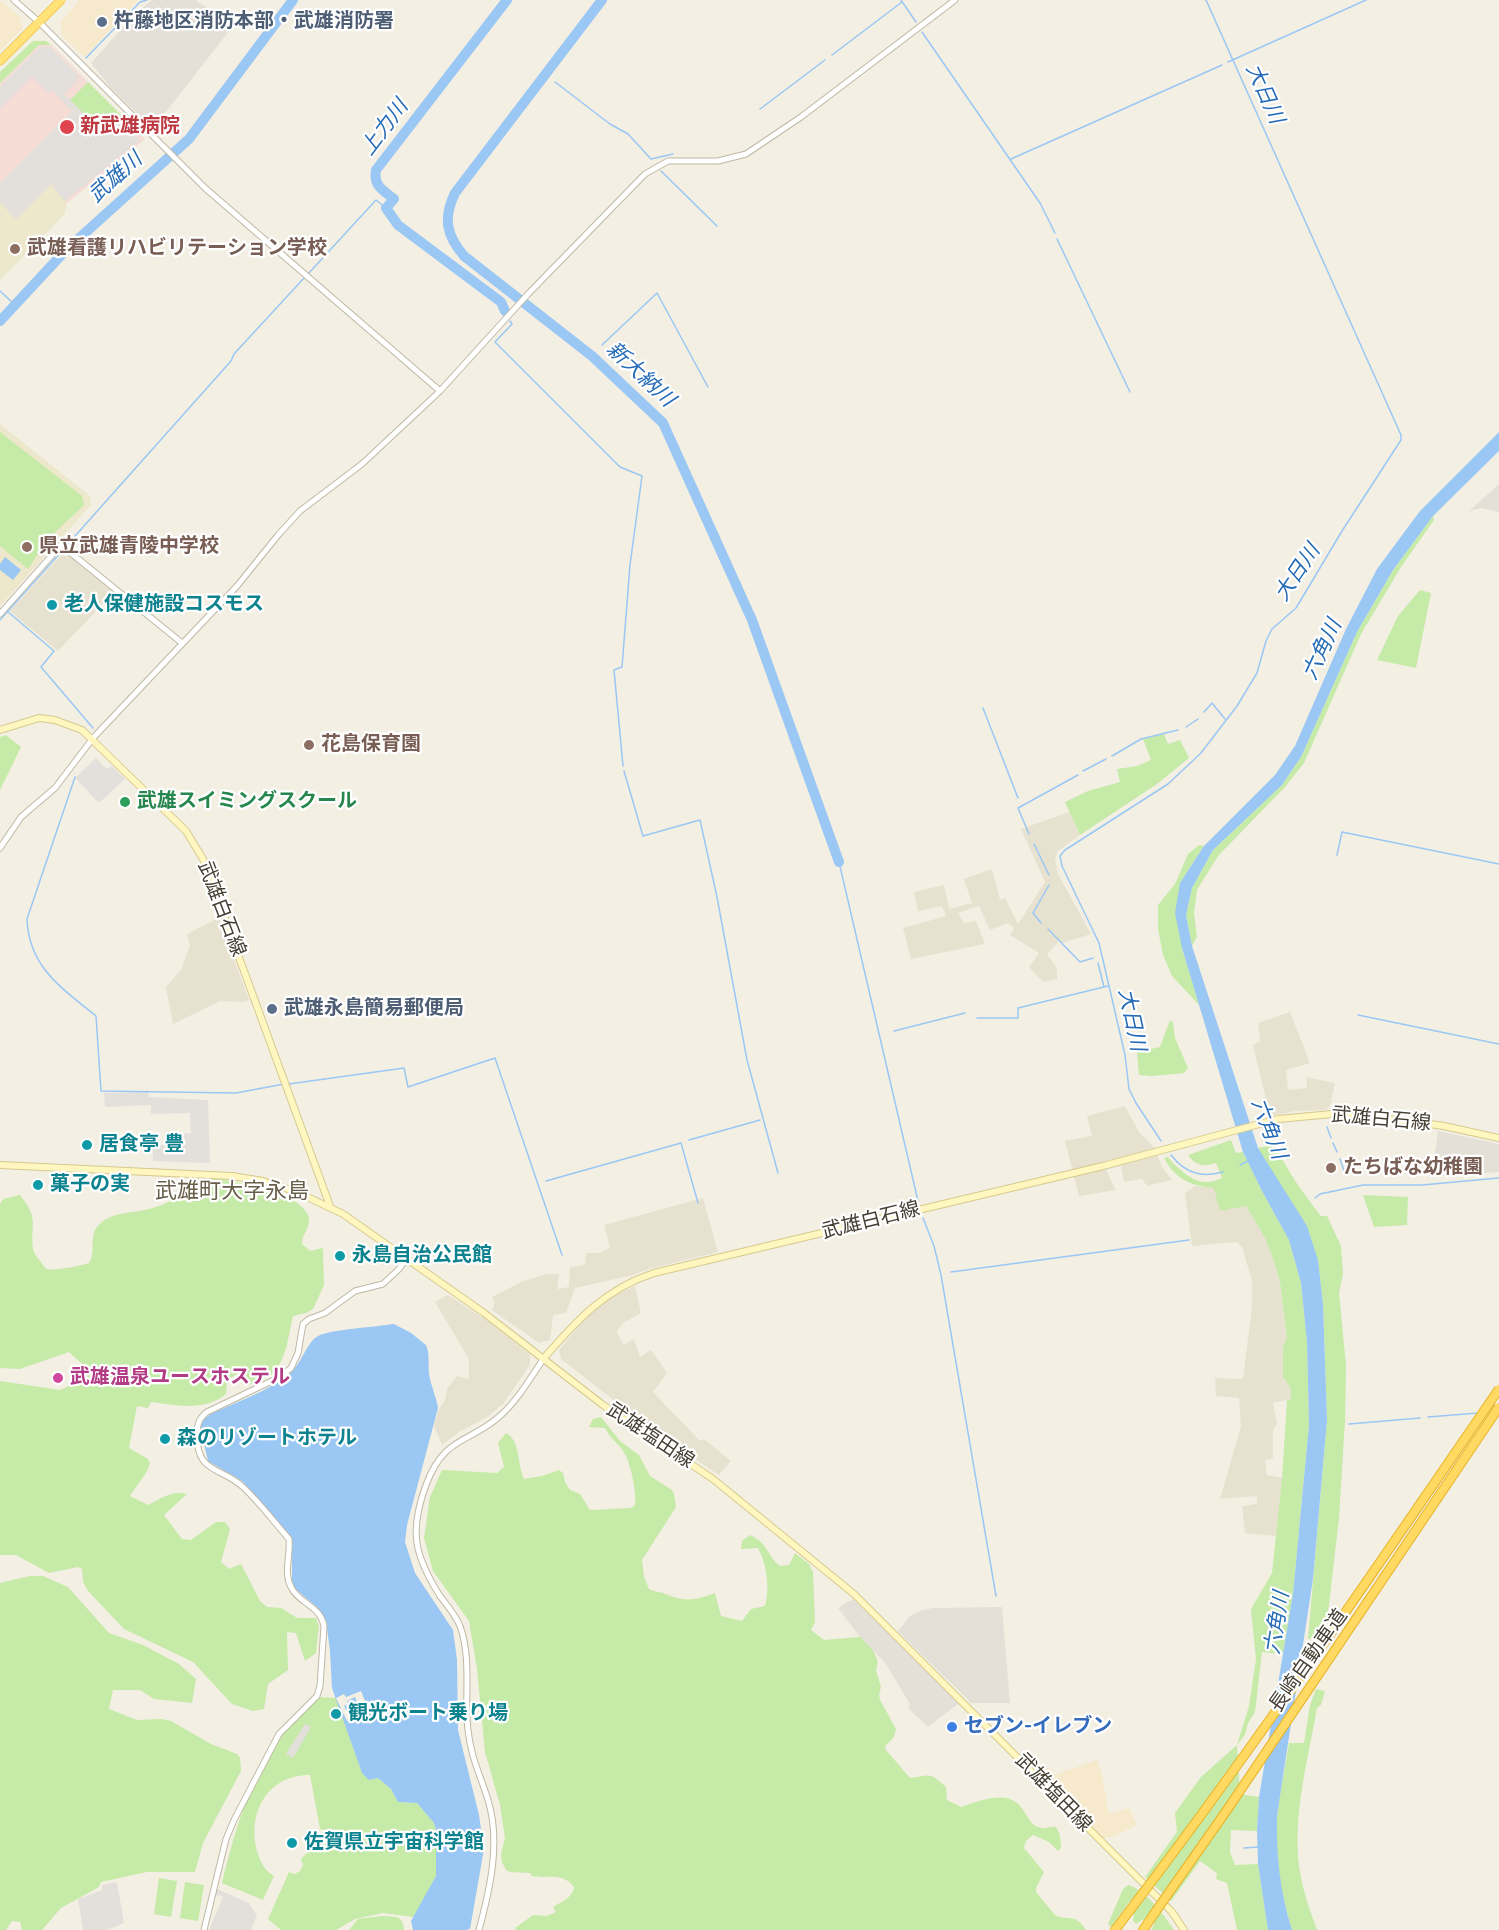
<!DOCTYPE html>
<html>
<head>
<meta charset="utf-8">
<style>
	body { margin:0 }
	canvas { display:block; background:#f3efe3 }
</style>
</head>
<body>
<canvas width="1499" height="1930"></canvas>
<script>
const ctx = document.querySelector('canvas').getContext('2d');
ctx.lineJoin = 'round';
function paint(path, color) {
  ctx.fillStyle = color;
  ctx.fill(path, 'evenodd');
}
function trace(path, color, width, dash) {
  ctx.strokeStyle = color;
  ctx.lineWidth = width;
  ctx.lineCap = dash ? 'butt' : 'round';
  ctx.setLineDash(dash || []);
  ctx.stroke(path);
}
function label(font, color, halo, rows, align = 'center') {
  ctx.font = font + ' "Varela Round","Noto Sans JP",sans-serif';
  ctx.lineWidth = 4.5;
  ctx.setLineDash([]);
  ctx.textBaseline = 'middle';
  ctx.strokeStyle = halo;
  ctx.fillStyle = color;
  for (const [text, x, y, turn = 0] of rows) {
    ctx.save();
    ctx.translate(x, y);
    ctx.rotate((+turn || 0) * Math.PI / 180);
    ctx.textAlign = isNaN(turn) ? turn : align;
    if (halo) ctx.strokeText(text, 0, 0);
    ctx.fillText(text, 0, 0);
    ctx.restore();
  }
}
paint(new Path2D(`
	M64 552 114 592 58 651 10 611Z
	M1069 812 1080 835 1058 851 1055 859 1058 874 1091 934 1062 943 1059 941 1047 954 1057 968V979L1043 982 1029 967 1039 953 1010 935 1014 928 1008 923 990 930 979 906 958 913 964 923 976 921 985 944 911 959 903 928 946 916 942 906 918 911 914 892 944 885 949 909 972 903 964 879 992 869 1000 900 1005 898 1018 924 1045 882 1021 829Z
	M219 918 249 1000 243 1002 220 1001 173 1024 166 987 181 970 190 945 187 934Z
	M1290 1012 1310 1063 1286 1070 1288 1090 1307 1088 1306 1077 1335 1083 1330 1106 1326 1110 1296 1111 1270 1116 1253 1045 1260 1042 1258 1023Z
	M1125 1106 1139 1132 1154 1147 1162 1167 1172 1180 1147 1186 1142 1179 1124 1182 1121 1166 1106 1170 1116 1190 1079 1196 1065 1141 1092 1136 1087 1116Z
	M1195 1186 1214 1188 1246 1206 1264 1236 1274 1261 1280 1282 1287 1337 1283 1347V1377L1290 1387 1291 1399 1273 1403 1277 1424 1273 1429V1458L1265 1460 1267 1475 1282 1478 1276 1536 1245 1533 1242 1506 1257 1504V1496L1220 1499 1241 1426 1239 1398 1216 1396 1215 1378 1243 1379 1252 1306V1281L1242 1247 1237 1242 1192 1246 1185 1193Z
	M703 1198 718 1252 649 1269 633 1275 575 1288 566 1313 553 1315 550 1340 539 1343 492 1310 495 1302 492 1297 521 1282 547 1274H559L557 1289 569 1287 570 1267 585 1265 586 1253H600L610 1247 604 1225Z
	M635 1286 641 1313 623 1323 617 1331 623 1345 634 1339 640 1357 651 1350 667 1373 653 1392 700 1441 704 1439 731 1461 719 1475 644 1426 642 1422 561 1359 559 1350 582 1322 608 1299Z
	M448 1295 489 1322 530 1355V1365L503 1404 487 1417 459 1432 442 1445 434 1426 438 1411 445 1400 447 1389 457 1376 469 1379V1359L435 1302Z`), '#e7e2d0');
paint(new Path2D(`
	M0 0 20 17 22 29 0 51Z
	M80 0H138L85 57 61 35V21Z
	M1097 1760 1102 1775 1109 1814 1129 1808 1137 1825 1112 1837 1102 1838 1038 1771 1050 1767 1054 1775Z`), '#f7e9cb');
paint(new Path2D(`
	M152 0H196L233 26 162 117 151 127 111 88 91 63 135 14Z
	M1499 484V512L1481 508 1469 511Z
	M1438 1131 1499 1144V1172L1432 1176Z
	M854 1600 959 1703 928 1727 908 1708 910 1704 885 1663 860 1637 838 1608 849 1601Z
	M1002 1607 1010 1703H971L898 1631 910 1616 922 1610 933 1608Z`), '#e4e0d8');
paint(new Path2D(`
	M51 184 67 203 64 215 0 280V202L16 218Z
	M0 424 90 496 91 505 0 606Z`), '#ede7cb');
paint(new Path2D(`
	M39 45H51L145 139 67 203 51 184 16 219 0 202V83Z`), '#f5dcd5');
paint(new Path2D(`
	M33 41H46L51 45H39L0 83V72Z
	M88 82 121 115 103 133 70 100Z
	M0 432 82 496 84 505 48 539 28 569 0 546Z
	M1433 516 1434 520 1401 567 1361 634 1304 763 1285 787 1218 856 1197 890 1194 913 1197 937 1192 946 1186 915 1192 888 1213 850 1282 785 1301 757 1357 632 1393 570Z
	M1420 590 1431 593 1416 668 1377 660 1398 616Z
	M1164 734 1168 744 1180 740 1189 758 1157 784 1080 835 1065 802 1088 791 1120 782 1117 769 1137 766 1151 760 1143 739Z
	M6 735 21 747 0 790V737Z
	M1199 845 1204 846 1180 883 1182 948 1199 1005 1172 976 1163 955 1158 929V905L1175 884 1188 854Z
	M1170 1020 1173 1023 1175 1038 1188 1068 1184 1073 1152 1076 1139 1075 1137 1052 1160 1047Z
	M1231 1140 1236 1153 1243 1152 1262 1191 1289 1240 1301 1283 1307 1342 1309 1424 1293 1594 1283 1654 1262 1652 1255 1712 1248 1723 1245 1735 1237 1745 1240 1794 1259 1797 1257 1831 1231 1830 1230 1852 1235 1865 1258 1864 1268 1930H1237L1227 1883 1216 1879 1217 1873 1200 1861 1171 1901 1145 1877 1177 1832 1175 1813 1201 1777 1237 1745 1249 1706 1256 1659 1251 1609 1272 1573 1282 1478 1287 1400 1291 1399 1290 1387 1283 1377V1347L1287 1337 1280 1282 1274 1261 1264 1236 1246 1206 1220 1211 1214 1188C1191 1186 1175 1179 1164 1158L1168 1157C1177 1168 1193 1183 1208 1182 1213 1182 1218 1179 1222 1178L1216 1163C1203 1167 1196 1166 1188 1155Z
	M1275 1145C1287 1171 1303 1193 1321 1216H1327L1341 1246 1343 1274 1339 1293 1346 1365 1345 1421 1339 1518 1327 1622 1315 1638 1308 1639 1327 1420 1323 1304 1318 1260 1258 1148Z
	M214 1178C235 1182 306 1193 309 1219 310 1228 302 1234 302 1244L310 1251 323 1248 324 1285 313 1309 306 1313 293 1316 286 1349 276 1373 249 1385 239 1373 227 1380 226 1394C204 1412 176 1405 151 1402L148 1408 137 1406 129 1448 148 1459 150 1463C148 1474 136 1485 130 1496L148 1505C160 1499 172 1490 187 1494L164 1515 182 1539 191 1540 216 1522H225L230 1529 221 1562 229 1569 241 1564 260 1601 267 1607 281 1608 297 1618H316L319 1626 316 1653 305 1661 296 1633 287 1632 288 1670 268 1684 264 1709 253 1711 232 1704 193 1662 124 1629 88 1591 83 1582 82 1569 78 1567 49 1573 16 1555H0V1381L60 1390 78 1382 81 1363 69 1352 20 1369 0 1368V1204L3 1199 20 1195C40 1221 30 1222 33 1249 34 1255 42 1263 46 1269 54 1271 80 1266 89 1263 96 1253 89 1238 97 1227 110 1211 130 1214 149 1209 159 1207 170 1201 180 1197 191 1175 191 1179 214 1178Z
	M1363 1195 1408 1197 1407 1225 1374 1227Z
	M601 1417 620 1441 639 1455 650 1476 672 1490 674 1494 676 1507 642 1560 644 1577 649 1589C654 1592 658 1591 663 1593 684 1602 694 1601 715 1593L721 1616 742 1621 751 1609 765 1606C770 1589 767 1564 758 1548L741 1549 742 1541 750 1535C769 1544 767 1556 780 1566L789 1565 795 1553 809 1564 813 1572 815 1622 811 1630 824 1640 860 1637 873 1650 878 1662 876 1670 881 1687 879 1695 880 1700 896 1729 894 1737 885 1746 886 1750 910 1778C932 1775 929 1772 946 1787L947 1800 961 1807C971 1804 982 1799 993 1798 1029 1793 1022 1826 1042 1828 1046 1829 1050 1826 1056 1827L1060 1835 1061 1848 1058 1851 1049 1842 1033 1835 1026 1841 1024 1848 1044 1872 1036 1888V1892L1055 1915C1067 1921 1076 1913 1086 1930H516L515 1928 533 1915 547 1916 556 1912 553 1907C561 1902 573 1898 574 1887 562 1872 549 1879 532 1876L530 1873 510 1872 506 1870 502 1862 501 1854 505 1838 500 1805 485 1752 477 1669 469 1621 433 1571 424 1538 430 1497 442 1470 497 1473 504 1467 498 1443 506 1433C521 1441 517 1465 524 1479L542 1476 559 1470 563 1473 565 1482 570 1490 580 1494 590 1510 631 1508 635 1505C637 1494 631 1465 625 1454 620 1444 610 1439 605 1428L589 1427 593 1419Z
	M30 1576H43L68 1587 109 1633 143 1645 179 1664 196 1679 192 1703 154 1699 140 1690H113L109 1709 137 1720 161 1719 171 1721 211 1744 237 1754 240 1758 241 1771 203 1843 195 1872H147L101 1882 99 1887 61 1908 42 1930H22L20 1922 12 1921 6 1930H0V1583Z
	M1316 1689 1325 1691 1321 1705 1317 1708C1308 1760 1290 1824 1301 1877 1304 1895 1311 1913 1317 1930H1292C1281 1894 1274 1854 1277 1816 1280 1792 1285 1768 1289 1743H1304L1310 1705Z
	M319 1697 336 1698 362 1773 369 1779 378 1778 391 1789 398 1802 417 1803 434 1823 436 1830V1876L418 1911 413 1917 383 1913 355 1919 336 1930H281L268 1919 289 1872 295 1874 300 1871 303 1865 301 1859 329 1831 320 1829 310 1775C266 1775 246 1815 258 1854 261 1863 265 1871 274 1876L263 1900 222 1883C233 1836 251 1775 280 1736 290 1722 307 1709 319 1697Z
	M159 1878 177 1881 171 1917 154 1914Z
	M185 1882 204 1885 198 1921 180 1918Z
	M1128 1885C1145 1889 1165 1916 1174 1930H1151L1154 1925 1153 1920 1147 1917 1136 1924 1133 1921 1135 1904 1130 1901 1111 1927 1108 1924 1123 1889Z
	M383 1916C396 1917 403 1915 404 1930H349L358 1919Z`), '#c6eaa8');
paint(new Path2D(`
	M40 47H50L80 77 64 94 102 133 118 118 140 140 65 201 51 184 16 219 0 202V183L72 111 52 90 48 93 32 77 0 109V86Z
	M96 758 107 769 112 766 125 779 99 803 75 778Z
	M148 1092 149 1097 208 1100 210 1163 153 1161 152 1145 181 1144 180 1134 191 1133 190 1113 151 1114V1105L105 1107 104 1093Z
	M305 1724 311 1727 293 1758 286 1754Z
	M117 1882 124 1923 107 1930H83L78 1899 102 1890V1885Z
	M217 1889 249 1903 257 1915 251 1930H209L223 1897 219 1895 215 1896Z`), '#e3e0dc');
paint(new Path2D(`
	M1499 432V451L1433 516 1393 570 1357 632 1301 757 1282 785 1213 850 1192 888 1186 915 1192 946 1258 1148 1307 1226 1318 1260 1323 1304 1327 1420 1313 1579 1277 1816C1276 1855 1280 1892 1292 1930H1268L1258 1864 1257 1831 1259 1797 1293 1594 1309 1425 1307 1342 1301 1283 1289 1240 1262 1191 1243 1152 1182 948 1175 913 1180 883 1204 846 1275 775 1295 746 1346 629 1377 569 1420 511Z
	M5 557 21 570 13 580 0 570V564Z
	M394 1324 411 1333 426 1345C430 1354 428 1364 429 1374 431 1386 436 1396 438 1408L407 1525 405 1542 415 1573 453 1630 457 1660 458 1730 479 1815 484 1849 470 1929 465 1930H413L411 1921 436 1876V1830L434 1823 417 1803 398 1802 391 1789 378 1778 369 1780 362 1773 332 1688 330 1651 326 1621 317 1607 294 1588 292 1582V1538L242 1481 208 1461 200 1426 205 1418 211 1414C236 1402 267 1392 289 1374 302 1364 307 1340 320 1335 335 1329 376 1327 394 1324Z`), '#9ac7f4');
paint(new Path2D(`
	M361 1691 365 1701 358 1704 355 1697 347 1701 348 1704 344 1706 351 1719 347 1721 336 1698 344 1694 346 1697Z`), '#f3efe3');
trace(new Path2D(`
	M901 0 916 22
	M922 32 1040 203 1055 233
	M832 55 902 2
	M86 58 140 2 147 0
	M1228 62 1366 0
	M555 82 610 124 628 134 651 159 673 154
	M760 109 825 60
	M1011 159 1222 65
	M661 171 717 226
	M1057 239 1130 392
	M308 274 376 200 386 208
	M0 291 14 304
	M510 321 512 324 495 342 620 467 642 476 630 565 622 667 614 670 623 766
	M602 345 657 293 708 387
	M67 545 231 361 234 354 305 277
	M7 611 54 651 41 667 93 728
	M0 620 63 550
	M983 708 1018 798
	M1204 712 1212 703 1225 719
	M1186 727 1198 719
	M1112 756 1141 739 1178 730
	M624 771 643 836 700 820 717 897 747 1060 778 1173
	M1083 771 1106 759
	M75 777 27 919C29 968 62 988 96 1016L101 1091 236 1093 284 1084
	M1029 834 1018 808 1078 775
	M1034 844 1049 875
	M1337 855 1342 832 1499 864
	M839 862 918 1201
	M1041 923 1033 913 1049 885
	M1048 929 1080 962 1093 958
	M1098 963 1104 987
	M1358 1015 1499 1044
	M977 1018H1018V1008L1108 986
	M894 1031 965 1013
	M289 1084 404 1068 408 1087 495 1058 562 1255
	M1327 1127 1331 1138
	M689 1140 760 1120
	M1161 1141 1136 1103 1129 1089 1125 1055 1099 943 1062 866 1060 856 1065 850 1168 784 1201 753 1237 706 1257 673 1266 641 1272 629 1296 608 1342 531 1401 440V435L1206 0
	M1333 1143 1337 1152
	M1171 1155C1185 1173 1201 1178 1223 1172
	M1340 1159 1345 1173
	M1240 1165 1248 1161
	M546 1181 681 1143 698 1203
	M1315 1198 1320 1194 1363 1185H1422L1499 1178
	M923 1218 934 1246 941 1275 996 1596
	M951 1272 1189 1240
	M1428 1417 1478 1413
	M1349 1424 1420 1418
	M1244 1848 1258 1847`), '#9ac7f4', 1.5);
trace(new Path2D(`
	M602 0 455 193C443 218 446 235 464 256L592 356 663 423 752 620 839 862
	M505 311 501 302 398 225 386 208 394 199C383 190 373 186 376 170L507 0
	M0 321 65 251 189 139 293 0`), '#9ac7f4', 10);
const tertiary = new Path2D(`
	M14 0 39 22 205 188 440 391
	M0 614 61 545 182 643
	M0 848 21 817 55 788 93 738 237 586 279 534 300 511 362 464 440 391 529 293 645 174 668 161H718L746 154 801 117 955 0
	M204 1930 226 1839 234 1820 279 1734 317 1696 320 1686 324 1626C320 1605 299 1604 291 1587 283 1572 291 1555 289 1539 274 1522 260 1503 243 1487 222 1467 197 1474 197 1436 197 1426 198 1419 207 1412L280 1377 291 1368 298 1353 303 1324 309 1319 325 1313 355 1291 383 1284 399 1269 407 1258
	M479 1930C490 1889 501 1842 488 1800 480 1774 471 1758 468 1730 464 1697 472 1659 460 1626 456 1616 447 1605 440 1596 414 1555 409 1531 426 1485 444 1436 468 1444 500 1416 518 1400 531 1377 544 1358`);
const secondary = new Path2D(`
	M0 730 39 718 55 720 82 730 186 831 203 859 330 1206
	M0 1165 232 1176 263 1181 297 1192 343 1214 484 1313 603 1405 713 1479 854 1594 1172 1912 1184 1930
	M544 1358C577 1320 605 1289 654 1273L1103 1166 1278 1119 1332 1114 1408 1121 1444 1126 1499 1138`);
const trunk = new Path2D(`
	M0 61 61 0`);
const motorway = new Path2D(`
	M1115 1930 1143 1893
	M1143 1930 1156 1911`);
trace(tertiary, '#beb8a5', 7);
trace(secondary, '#d5ca8f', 8);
trace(trunk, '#e7b328', 9);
trace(motorway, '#e7b328', 10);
trace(tertiary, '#fff', 5);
trace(secondary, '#fff6c0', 6);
trace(trunk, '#ffe278', 8);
trace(motorway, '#ffd961', 8);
const motorwayBridge = new Path2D(`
	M1143 1893C1267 1729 1383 1558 1499 1389
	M1156 1911 1227 1810 1499 1407`);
trace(motorwayBridge, '#e7b328', 10, []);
trace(motorwayBridge, '#ffd961', 8);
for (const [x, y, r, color] of [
	[102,22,6,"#5c6f8a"],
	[67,127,8,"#e0444e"],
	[15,249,6,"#8d6e63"],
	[27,547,6,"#8d6e63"],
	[52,605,6,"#0f9aa8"],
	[309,745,6,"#8d6e63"],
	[125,802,6,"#2e9e5b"],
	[272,1009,6,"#5c6f8a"],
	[87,1145,6,"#0f9aa8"],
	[1331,1168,6,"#8d6e63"],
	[38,1185,6,"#0f9aa8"],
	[340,1256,6,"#0f9aa8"],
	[58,1378,6,"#d1479c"],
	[165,1439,6,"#0f9aa8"],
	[336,1714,6,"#0f9aa8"],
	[952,1727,6,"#3f7fe0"],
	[292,1843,6,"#0f9aa8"]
]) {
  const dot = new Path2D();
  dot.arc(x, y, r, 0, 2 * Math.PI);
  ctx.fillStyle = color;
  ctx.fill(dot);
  trace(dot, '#fff', 2);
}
label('bold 20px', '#4e5e75', '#fff', [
	["杵藤地区消防本部・武雄消防署",114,22],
	["武雄永島簡易郵便局",284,1009]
], 'left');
label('bold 20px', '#be3a42', '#fff', [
	["新武雄病院",80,127]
], 'left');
label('bold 20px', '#785e54', '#fff', [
	["武雄看護リハビリテーション学校",27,249],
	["県立武雄青陵中学校",39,547],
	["花島保育園",321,745],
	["たちばな幼稚園",1343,1168]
], 'left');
label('bold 20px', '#0d838f', '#fff', [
	["老人保健施設コスモス",64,605],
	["居食亭 豊",99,1145],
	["菓子の実",50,1185],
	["永島自治公民館",352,1256],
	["森のリゾートホテル",177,1439],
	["観光ボート乗り場",348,1714],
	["佐賀県立宇宙科学館",304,1843]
], 'left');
label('bold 20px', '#27864d', '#fff', [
	["武雄スイミングスクール",137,802]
], 'left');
label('20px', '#453f33', '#fff', [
	["武雄白石線",221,909,69],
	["武雄白石線",1381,1120,5],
	["武雄白石線",871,1221,-14],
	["武雄塩田線",650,1436,34],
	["長崎自動車道",1309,1661,-55],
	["武雄塩田線",1053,1793,46]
]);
label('bold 20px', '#b23c85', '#fff', [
	["武雄温泉ユースホステル",70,1378]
], 'left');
label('bold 20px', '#366cbe', '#fff', [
	["セブン-イレブン",964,1727]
], 'left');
label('italic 21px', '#266cb6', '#fff', [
	["大日川",1264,94,66],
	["上力川",385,128,-53],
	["武雄川",116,178,-42],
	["新大納川",640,375,43],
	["大日川",1298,573,-56],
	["六角川",1323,650,-65],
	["大日川",1131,1020,78],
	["六角川",1268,1129,69],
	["六角川",1278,1623,-81]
]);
label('22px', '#685e49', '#fff', [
	["武雄町大字永島",232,1192]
]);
</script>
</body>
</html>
